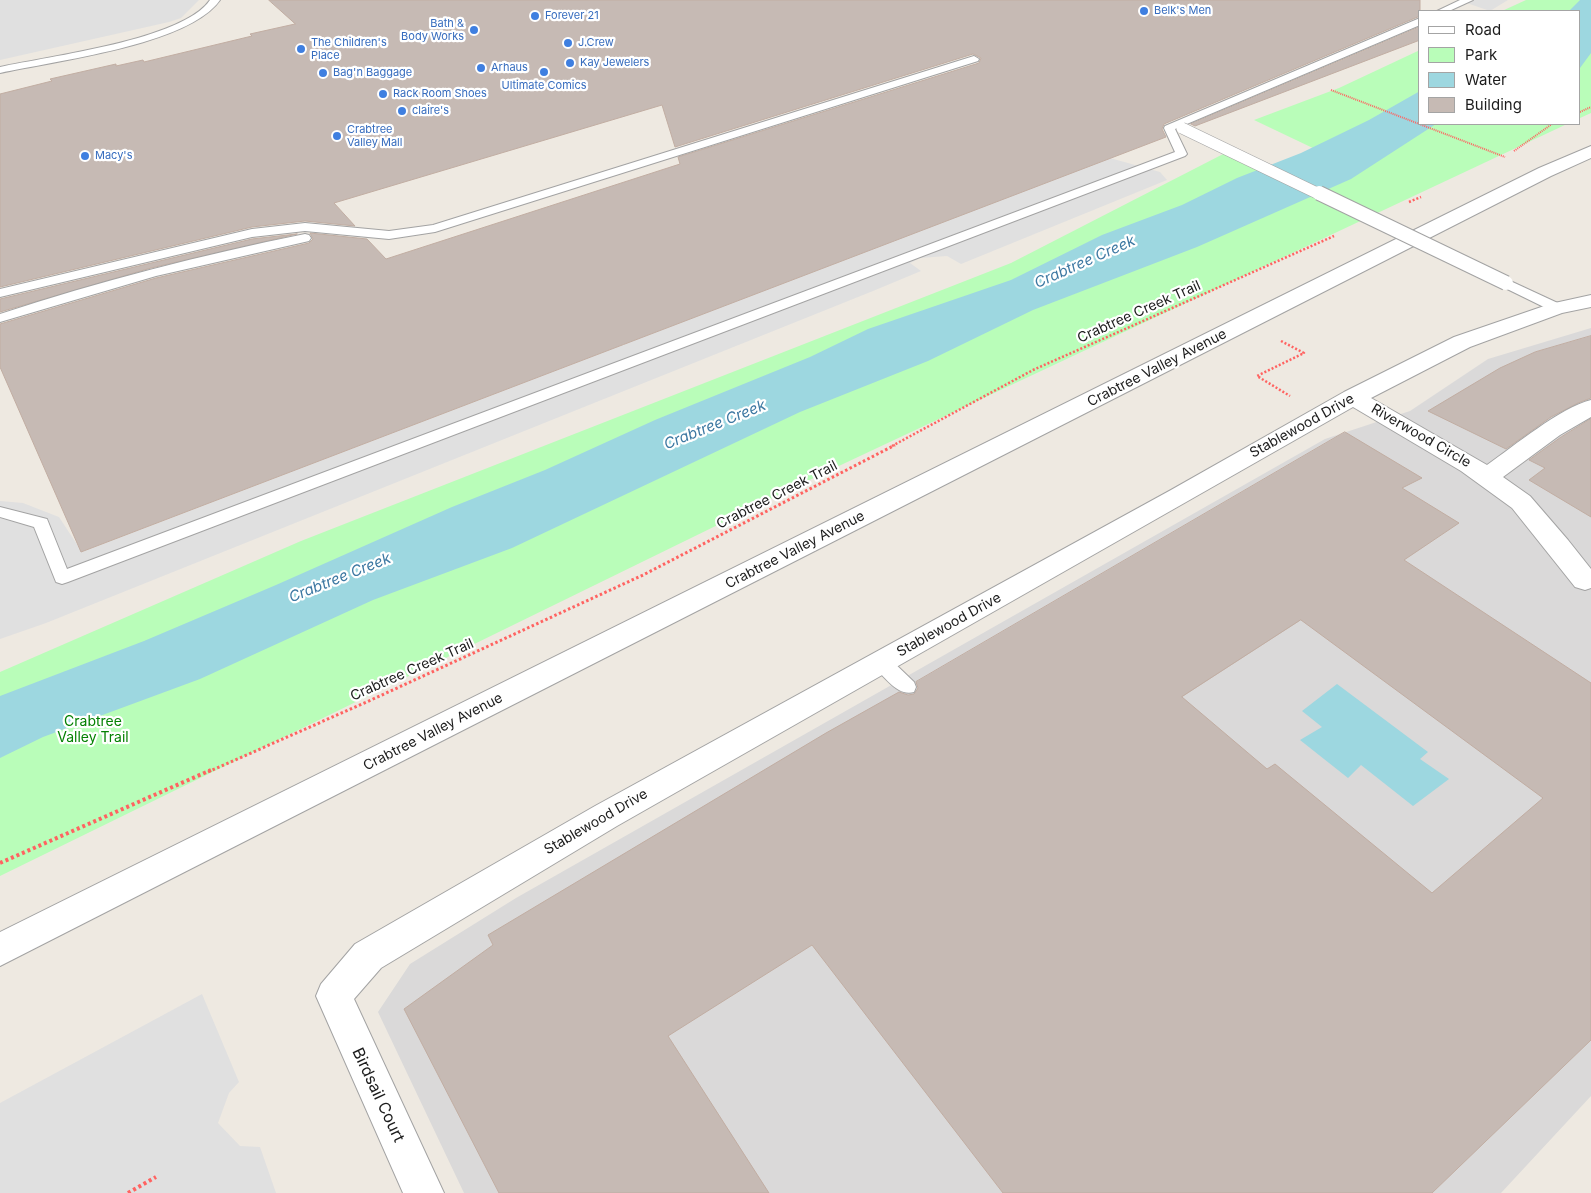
<!DOCTYPE html>
<html>
<head>
<meta charset="utf-8">
<style>
	body { margin:0 }
	#map { position:relative; width:1591px; height:1193px; overflow:hidden; background:#eee9e1; font-family:Inter,sans-serif }
	canvas { display:block }
	.legend { position:absolute; left:1418px; top:10px; width:162px; height:115px; box-sizing:border-box; background:#fff; border:1px solid #a4a4a4; margin:0; padding:6px 9px; list-style:none; font-size:15px; color:#1c1c1c }
	.legend li { display:flex; align-items:center; gap:10px; height:25px }
	.legend b { width:25px; border:1px solid #a4a4a4 }
</style>
</head>
<body>
<div id="map">
<canvas width="1591" height="1193"></canvas>
<ul class="legend">
<li><b style="height:6px;background:#fff"></b>Road</li>
<li><b style="height:14px;background:#b9fdb9"></b>Park</li>
<li><b style="height:14px;background:#9dd7e0"></b>Water</li>
<li><b style="height:14px;background:#c6bab4"></b>Building</li>
</ul>
</div>
<script>
const ctx = document.querySelector('canvas').getContext('2d');
ctx.lineJoin = 'round';
function paint(path, color) {
  ctx.fillStyle = color;
  ctx.fill(path, 'evenodd');
}
function trace(path, color, width, dash) {
  ctx.strokeStyle = color;
  ctx.lineWidth = width;
  ctx.lineCap = dash ? 'butt' : 'round';
  ctx.setLineDash(dash || []);
  ctx.stroke(path);
}
function label(font, color, halo, rows, align = 'center') {
  ctx.font = font + ' Inter,sans-serif';
  ctx.lineWidth = 4.5;
  ctx.setLineDash([]);
  ctx.textBaseline = 'middle';
  ctx.strokeStyle = halo;
  ctx.fillStyle = color;
  for (const [text, x, y, turn = 0] of rows) {
    ctx.save();
    ctx.translate(x, y);
    ctx.rotate((+turn || 0) * Math.PI / 180);
    ctx.textAlign = isNaN(turn) ? turn : align;
    if (halo) ctx.strokeText(text, 0, 0);
    ctx.fillText(text, 0, 0);
    ctx.restore();
  }
}
paint(new Path2D(`
	M1591 328V1096L1501 1193H464L378 1012 410 964 516 898 1325 439 1410 411 1488 359Z`), '#dad9d9');
paint(new Path2D(`
	M1526 0H1591V113L1580 118V11H1502Z
	M1420 50V124H1567L826 472 0 876V672L301 541 1011 263 1231 150 1277 173 1317 150 1254 120 1339 88Z`), '#b9fdb9');
paint(new Path2D(`
	M0 0H199L181 18 169 22 0 60Z
	M1458 0H1508L1490 11Z
	M1110 158 1160 172 1167 180 961 264 947 256 920 258 910 263 921 271 873 291 46 623 0 639V501L23 503 59 517 82 552Z
	M202 994 239 1082 229 1093 218 1123 240 1146 260 1147 276 1193H0V1103Z`), '#e0e0e0');
paint(new Path2D(`
	M1580 0H1591V53L1580 68V11H1569Z
	M1420 91V124H1436L1351 179 1197 247 1033 310 928 361 800 412 512 548 373 600 200 679 43 737 0 758V696L144 641 276 585 452 507 545 470 655 420 810 357 868 329 1011 280 1102 235 1182 205 1237 178 1301 153 1369 120Z
	M1337 684 1428 752 1420 759 1449 779 1413 806 1361 765 1348 778 1300 740 1322 727 1302 711Z`), '#9dd7e0');
const building = new Path2D(`
	M269 0H1420V16L1164 124 1162 129 1166 137 81 552 0 367V324L156 278 309 243 313 239 310 233 367 239 386 259 680 164 678 157 979 63 981 58 973 54 675 147 662 105 334 203 355 226 305 221 252 227 0 287V94L52 81 50 79 116 64V66L143 60 144 62 252 36 250 34 295 24Z
	M1420 27V40L1195 126 1191 124Z
	M297 234 151 268 0 312V299L252 239Z
	M1591 336V398L1578 403 1551 417 1506 449 1428 411 1500 368 1535 352Z
	M1591 419V517L1529 480 1545 468 1529 460 1561 437Z
	M1345 432 1422 478 1402 488 1459 523 1404 560 1591 683V1040L1432 1193H1003L812 945 668 1036 769 1193H499L404 1009 493 945 488 935 826 733 899 692 908 695 914 694 918 688 916 682ZM1301 620 1543 798 1432 893 1275 764 1267 769 1182 697Z`);
paint(building, '#c6bab4');
trace(building, '#c1ada2', 1);
const service = new Path2D(`
	M210 0H220C189 45 54 61 0 73V67C49 56 183 40 210 0Z
	M1460 0H1473L1449 11H1437Z
	M1420 18V25L1175 129 1187 154 1185 156 68 582 62 584 56 582 34 527 0 517V507L47 519 67 569 1175 152 1164 128 1165 126Z
	M974 56 979 59 978 61 435 232 389 239 305 231 252 237 0 297V289L252 229 305 223 389 231 433 225Z
	M305 234 309 235 311 238 309 241 156 276 0 322V314C100 281 202 255 305 234Z
	M1506 279 1562 305 1564 308 1557 312 1552 311 1501 286 1499 283Z
	M881 655 888 657 914 682 916 687 914 692C898 697 885 677 874 667L872 662 874 657Z`);
const minor = new Path2D(`
	M1591 295V307L1562 313 1470 347 1371 398 1487 465C1514 446 1560 408 1591 400V417L1560 435 1503 477 1530 496 1568 540 1591 569V588L1585 590 1575 587 1512 508 1461 471 1353 407 617 826 381 968 354 999 444 1193H403L316 996 321 984 355 944 595 806 1171 490 1344 392 1454 337 1550 304Z`);
const tertiary = new Path2D(`
	M1591 146V158L1551 176 0 966V932L1539 168Z`);
trace(service, '#a3a3a3', 2);
trace(minor, '#a3a3a3', 2);
trace(tertiary, '#a3a3a3', 2);
trace(new Path2D(`
	M1331 90 1505 157
	M1580 112 1591 107
	M1514 151 1552 124`), '#ff6361', 2, [1, 1]);
trace(new Path2D(`
	M1409 202 1421 197
	M1281 341 1304 353 1257 376 1290 396
	M892 446 1033 370 1334 236`), '#ff6361', 2.5, [2, 2]);
trace(new Path2D(`
	M208 772 371 700 643 575 895 445`), '#ff6361', 3, [2.5, 2.5]);
trace(new Path2D(`
	M0 863 211 770
	M128 1193 156 1177`), '#ff6361', 4, [3, 3]);
paint(service, '#fff');
paint(minor, '#fff');
paint(tertiary, '#fff');
const serviceBridgeFar1 = new Path2D(`
	M1182 128 1321 195`);
const serviceBridge = new Path2D(`
	M1319 193 1506 283`);
trace(serviceBridgeFar1, '#a3a3a3', 12, []);
trace(serviceBridge, '#a3a3a3', 16, []);
trace(serviceBridgeFar1, '#fff', 11);
trace(serviceBridge, '#fff', 14);
for (const [x, y, r, color] of [
	[1144,11,5,"#3f7fe0"],
	[535,16,5,"#3f7fe0"],
	[474,30,5,"#3f7fe0"],
	[568,43,5,"#3f7fe0"],
	[301,49,5,"#3f7fe0"],
	[570,63,5,"#3f7fe0"],
	[481,68,5,"#3f7fe0"],
	[544,72,5,"#3f7fe0"],
	[323,73,5,"#3f7fe0"],
	[383,94,5,"#3f7fe0"],
	[402,111,5,"#3f7fe0"],
	[337,136,5,"#3f7fe0"],
	[85,156,5,"#3f7fe0"]
]) {
  const dot = new Path2D();
  dot.arc(x, y, r, 0, 2 * Math.PI);
  ctx.fillStyle = color;
  ctx.fill(dot);
  trace(dot, '#fff', 2);
}
label('11px', '#366cbe', '#fff', [
	["Belk's Men",1154,11],
	["Forever 21",545,16],
	["Bath &",464,24,"right"],
	["Body Works",464,37,"right"],
	["The Children's",311,43],
	["Place",311,56],
	["J.Crew",578,43],
	["Kay Jewelers",580,63],
	["Arhaus",491,68],
	["Bag'n Baggage",333,73],
	["Ultimate Comics",544,86,"center"],
	["Rack Room Shoes",393,94],
	["claire's",412,111],
	["Crabtree",347,130],
	["Valley Mall",347,143],
	["Macy's",95,156]
], 'left');
label('14px', '#1c1c1c', '#fff', [
	["Crabtree Creek Trail",1139,312,-24],
	["Crabtree Valley Avenue",1157,368,-27],
	["Stablewood Drive",1302,426,-29],
	["Riverwood Circle",1421,436,30],
	["Crabtree Creek Trail",777,495,-27],
	["Crabtree Valley Avenue",795,550,-27],
	["Stablewood Drive",949,625,-29],
	["Crabtree Creek Trail",412,670,-24],
	["Crabtree Valley Avenue",433,732,-27],
	["Stablewood Drive",596,822,-30]
]);
label('14px', '#048103', '#fff', [
	["Crabtree",93,722],
	["Valley Trail",93,738]
]);
label('italic 15px', '#3d78a2', '#fff', [
	["Crabtree Creek",1085,262,-24],
	["Crabtree Creek",715,425,-22],
	["Crabtree Creek",340,578,-22]
]);
label('16px', '#1c1c1c', '#fff', [
	["Birdsail Court",378,1095,65]
]);
</script>
</body>
</html>
